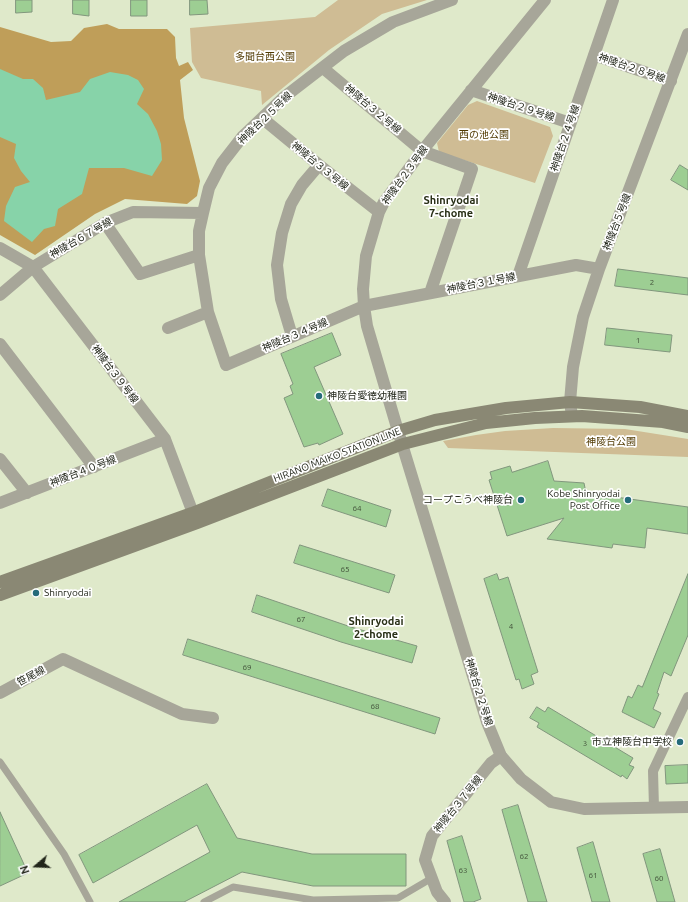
<!DOCTYPE html>
<html>
<head>
<meta charset="utf-8">
<style>
	body { margin:0 }
	#map { position:relative; width:688px; height:902px; overflow:hidden; background:#dfe9ca; font-family:Ubuntu,sans-serif }
	canvas { display:block }
	.north { position:absolute; left:16px; top:846px; width:40px; height:40px; -webkit-text-stroke:3px #fff; paint-order:stroke; rotate:251deg; font-size:11px; font-weight:700; line-height:16px; text-align:center; color:#212519 }
	.north::after { content:''; display:block; margin:auto; width:14px; height:18px; background:#212519; clip-path:polygon(50% 0,100% 100%,50% 72%,0 100%) }
</style>
</head>
<body>
<div id="map">
<canvas width="688" height="902"></canvas>
<div class="north">N</div>
</div>
<script>
const ctx = document.querySelector('canvas').getContext('2d');
ctx.lineJoin = 'round';
function paint(path, color) {
  ctx.fillStyle = color;
  ctx.fill(path, 'evenodd');
}
function trace(path, color, width, dash) {
  ctx.strokeStyle = color;
  ctx.lineWidth = width;
  ctx.lineCap = dash ? 'butt' : 'round';
  ctx.setLineDash(dash || []);
  ctx.stroke(path);
}
function label(font, color, halo, rows, align = 'center') {
  ctx.font = font + ' Ubuntu,"Noto Sans JP",sans-serif';
  ctx.lineWidth = 3.5;
  ctx.setLineDash([]);
  ctx.textBaseline = 'middle';
  ctx.strokeStyle = halo;
  ctx.fillStyle = color;
  for (const [text, x, y, turn = 0] of rows) {
    ctx.save();
    ctx.translate(x, y);
    ctx.rotate((+turn || 0) * Math.PI / 180);
    ctx.textAlign = isNaN(turn) ? turn : align;
    if (halo) ctx.strokeText(text, 0, 0);
    ctx.fillText(text, 0, 0);
    ctx.restore();
  }
}
paint(new Path2D(`
	M338 0H427L382 14 329 50 262 105 261 91 201 78 192 62 190 28 315 17Z
	M477 101 550 127 553 136 535 183 439 152 437 143 468 105Z
	M553 428 625 429 688 439V457L448 448 443 441 476 435 505 431Z`), '#cfbc94');
paint(new Path2D(`
	M107 24 119 29H167L175 37 176 58 179 66 188 62 193 70 180 80 184 118 200 181 197 196 187 204 125 199 95 214 35 255 0 235V27L51 42 71 41 84 28Z`), '#bf9e59');
paint(new Path2D(`
	M0 69 23 79H33L43 88 46 100 80 92 90 79 110 72 128 75 138 80 144 89 137 104 148 114 157 131 161 144 162 160 152 176 124 168H89L82 194 58 209 55 226 44 229 32 242 4 221 6 206 15 187 30 182 21 171 14 158 16 144 0 137Z`), '#87d3a9');
const building = new Path2D(`
	M16 0H32V12L16 13Z
	M73 0H89V16L73 14Z
	M131 0H147V16H131Z
	M190 0H207L208 14 190 15Z
	M680 165 688 170V190L671 180Z
	M618 269 688 278V295L615 286Z
	M607 328 672 335 670 352 605 345Z
	M332 333 341 355 314 367 343 434 319 445 318 443 304 447 284 398 293 394 290 386 293 384 281 354Z
	M548 461 554 481 584 483 586 493 688 507V534L647 528 645 548 613 544 612 548 547 539 564 518 507 536 489 480 492 479 490 472 510 466 512 472Z
	M328 489 391 510 386 527 322 506Z
	M300 545 395 575 389 593 294 563Z
	M497 574 499 580 508 577 538 672 531 675 534 684 522 689 519 679 516 680 484 579Z
	M688 574V635L671 676 664 672 657 693 659 694 653 709 661 713 654 728 622 712 628 696 632 698 638 685 642 687Z
	M257 595 351 627 417 646 412 663 341 642 252 612Z
	M188 639 440 718 435 734 183 655Z
	M537 707 545 712 548 707 633 758 629 765 634 767 627 779 622 775 621 777 537 727 539 723 530 718Z
	M688 765V783L666 784 665 766Z
	M207 784 237 838 312 854H406V886H313L242 872 184 902H119L210 852 197 825 93 883 79 855Z
	M518 805 547 902H528L502 810Z
	M0 812 28 873 0 886Z
	M462 836 481 899 473 902H464L447 841Z
	M593 842 610 902H592L577 848Z
	M660 849 675 902H657L643 854Z`);
paint(building, '#9dce93');
trace(building, '#81967d', 1);
trace(new Path2D(`
	M0 762 64 854 90 902
	M204 902 233 887 313 900 398 898 432 878`), '#a7a699', 7);
trace(new Path2D(`
	M654 808 653 771 688 697`), '#a7a699', 10);
trace(new Path2D(`
	M452 0 393 22 344 51 283 98 243 136 222 163 209 188 203 213 199 231V255L208 312 226 365 364 306 576 265 599 269
	M594 55 671 81
	M323 68 422 151 472 169 430 293
	M471 90 570 123
	M262 118 319 165 379 212
	M105 223 140 274 199 255
	M0 248 33 267 165 439 196 521
	M518 276 613 0
	M0 295 33 267 105 223 133 212 203 213
	M168 328 208 312
	M292 336 281 299 277 265 282 233 291 204 302 185 319 165
	M0 344 94 467
	M572 416 570 402 573 367 583 317 599 269 688 34
	M398 431 367 326 364 306 363 289 366 256 379 212 384 202 422 151 545 0
	M0 459 27 493
	M0 503 165 439
	M0 693 63 659 182 714 213 718
	M445 902 437 892 425 860 432 836 491 763 501 756`), '#a7a699', 12);
trace(new Path2D(`
	M398 431 487 722 501 756 521 779 551 802 584 809 688 807`), '#a7a699', 12);
trace(new Path2D(`
	M0 582 192 513 398 431 435 420 506 408 570 402 640 407 688 416
	M0 595 197 523 403 444 486 423 535 418 582 416 663 422 688 427`), '#8a8874', 12);
for (const [x, y, r, color] of [
	[319,396,4,"#256b7a"],
	[521,500,4,"#256b7a"],
	[628,500,4,"#256b7a"],
	[36,593,4,"#256b7a"],
	[680,742,4,"#256b7a"]
]) {
  const dot = new Path2D();
  dot.arc(x, y, r, 0, 2 * Math.PI);
  ctx.fillStyle = color;
  ctx.fill(dot);
  trace(dot, '#fff', 1.5);
}
label('8px', '#404f38', null, [
	["2",652,282],
	["1",638,340],
	["64",357,508],
	["65",345,569],
	["67",301,619],
	["4",511,626],
	["69",247,667],
	["68",375,706],
	["3",585,743],
	["62",524,856],
	["63",463,870],
	["61",593,875],
	["60",659,878]
]);
label('10px', '#503900', '#fff', [
	["多聞台西公園",265,57],
	["西の池公園",484,135],
	["神陵台公園",611,442]
]);
label('10px', '#212519', '#fff', [
	["神陵台２８号線",632,68,19],
	["神陵台２９号線",521,107,18],
	["神陵台３２号線",373,109,40],
	["神陵台２５号線",265,118,-44],
	["神陵台２４号線",565,138,-71],
	["神陵台３３号線",320,166,39],
	["神陵台２３号線",405,175,-54],
	["神陵台５号線",617,222,-69],
	["神陵台６７号線",81,238,-30],
	["神陵台３１号線",481,283,-11],
	["神陵台３４号線",295,335,-23],
	["神陵台３９号線",115,374,53],
	["HIRANO MAIKO STATION LINE",337,455,-21],
	["神陵台４０号線",83,471,-21],
	["笹尾線",31,676,-28],
	["神陵台２２号線",479,692,73],
	["神陵台３７号線",458,804,-51]
]);
label('10px', '#212519', '#fff', [
	["神陵台愛徳幼稚園",327,396,"left"],
	["Kobe Shinryodai",620,494],
	["Post Office",620,506],
	["コープこうべ神陵台",513,500],
	["Shinryodai",44,593,"left"],
	["市立神陵台中学校",672,742]
], 'right');
label('bold 11px', '#282f16', '#fff', [
	["Shinryodai",451,200],
	["7-chome",451,213],
	["Shinryodai",376,621],
	["2-chome",376,634]
]);
</script>
</body>
</html>
